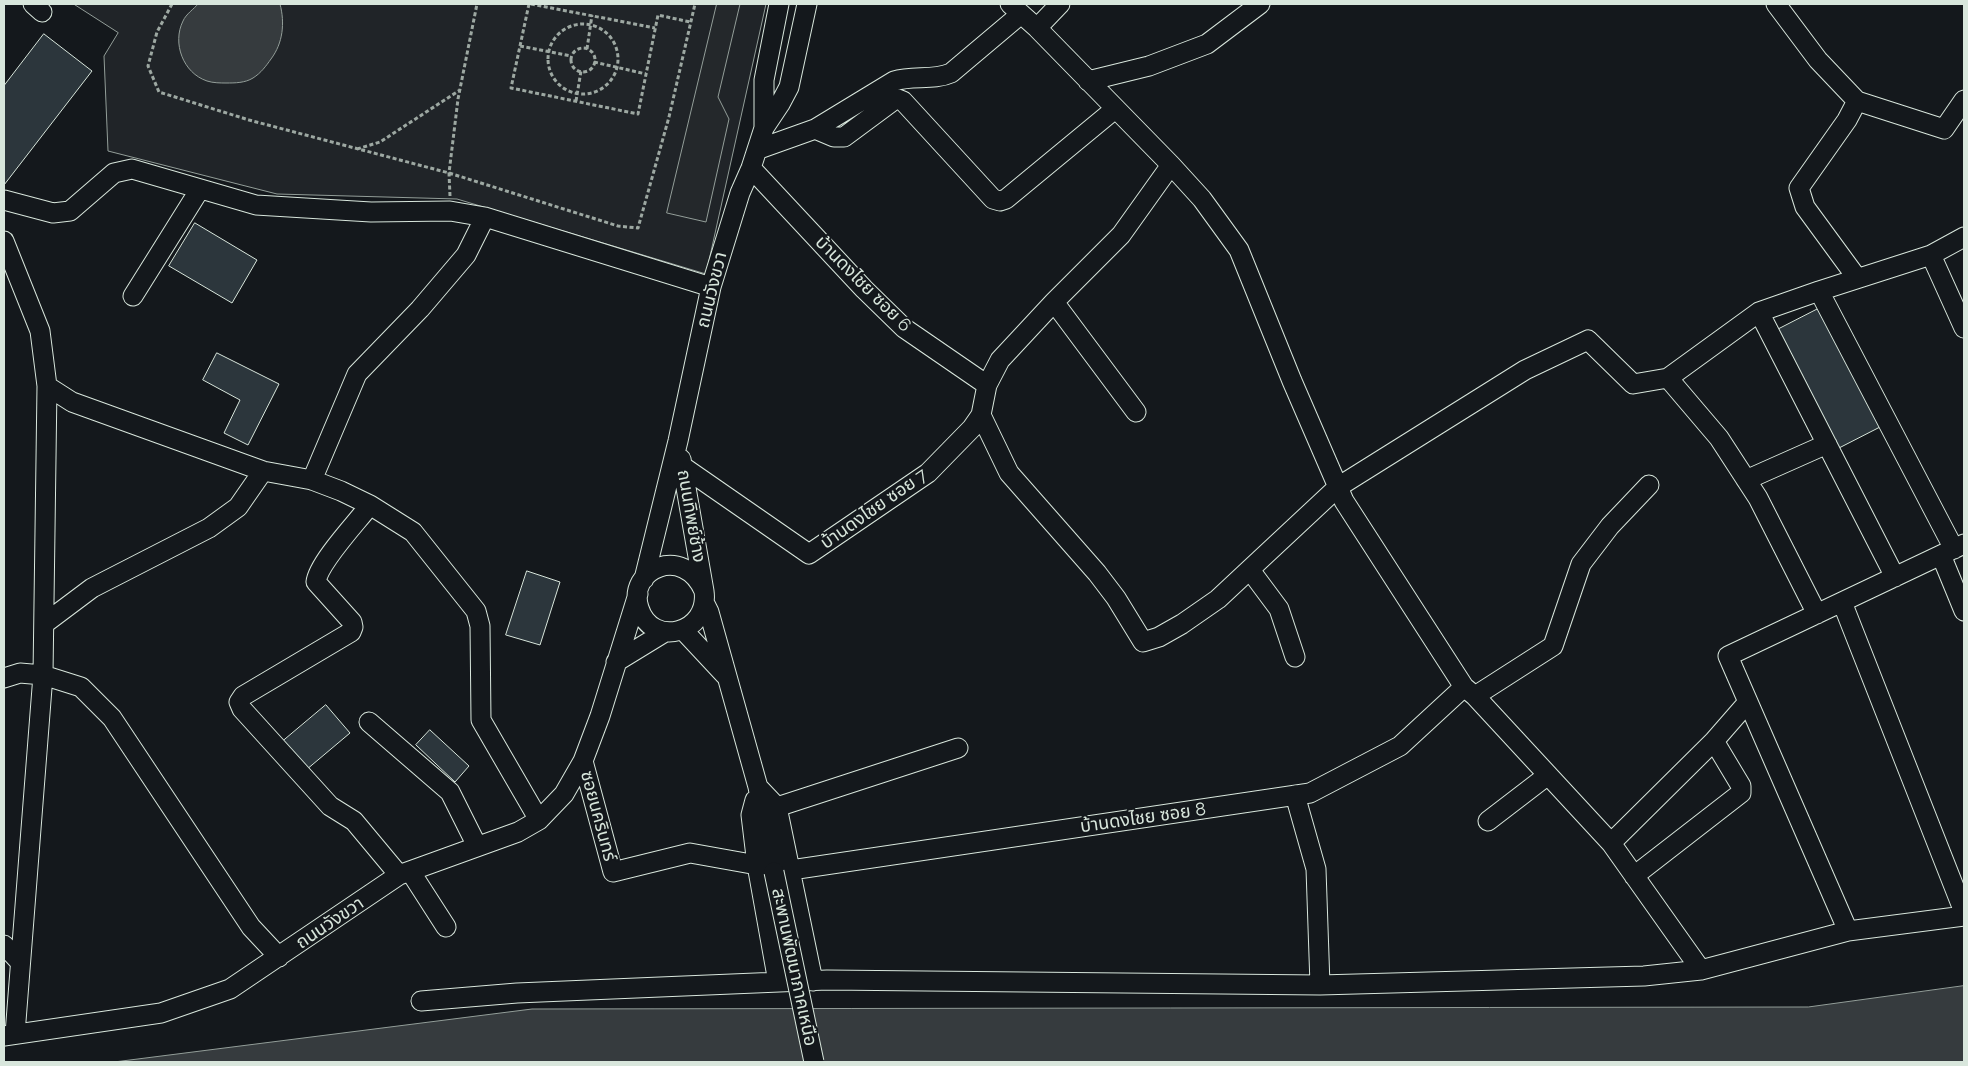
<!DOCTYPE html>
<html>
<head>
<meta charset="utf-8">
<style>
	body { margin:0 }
	#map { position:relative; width:1968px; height:1066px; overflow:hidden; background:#14181c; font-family:Raleway,sans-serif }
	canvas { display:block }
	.frame { position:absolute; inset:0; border:5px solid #d8e6dc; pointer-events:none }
</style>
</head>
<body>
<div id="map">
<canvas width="1968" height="1066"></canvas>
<div class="frame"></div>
</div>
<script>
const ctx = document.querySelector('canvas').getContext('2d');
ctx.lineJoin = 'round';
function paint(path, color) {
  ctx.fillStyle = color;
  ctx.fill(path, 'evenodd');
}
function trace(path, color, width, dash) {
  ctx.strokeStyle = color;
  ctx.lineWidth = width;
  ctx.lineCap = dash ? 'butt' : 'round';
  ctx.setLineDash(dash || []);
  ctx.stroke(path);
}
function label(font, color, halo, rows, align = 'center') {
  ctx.font = font + ' Raleway,"Noto Sans Thai",sans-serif';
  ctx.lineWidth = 4;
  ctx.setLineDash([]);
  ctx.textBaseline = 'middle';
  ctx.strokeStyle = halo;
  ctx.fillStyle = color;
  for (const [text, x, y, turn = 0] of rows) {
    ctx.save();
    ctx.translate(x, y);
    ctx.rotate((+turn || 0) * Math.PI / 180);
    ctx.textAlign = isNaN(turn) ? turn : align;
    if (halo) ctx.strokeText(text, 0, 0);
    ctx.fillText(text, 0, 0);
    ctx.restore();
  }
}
const green = new Path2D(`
	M74 4H766L706 274 457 199 277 194 108 151 104 56 118 33Z`);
paint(green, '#202428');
trace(green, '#939e99', 1);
const parking = new Path2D(`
	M717 4H740L718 97 729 119 706 222 667 213Z`);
paint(parking, '#24282b');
trace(parking, '#939e99', 1);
const water = new Path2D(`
	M198 4H280C285 23 283 43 271 59 266 66 261 73 253 78 245 83 235 83 226 83 221 83 213 83 207 81 183 73 172 43 183 21 186 14 194 9 198 4Z
	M1964 986V1062H114L532 1009 1808 1007Z`);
paint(water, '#363b3e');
trace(water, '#939e99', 1);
const building = new Path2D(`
	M44 34 92 71 4 185V86Z
	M195 223 257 260 232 303 169 266Z
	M1818 309 1880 427 1839 448 1777 330Z
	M217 353 279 384 248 445 224 433 240 400 203 380Z
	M527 571 560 582 540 645 506 635Z
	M326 705 350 733 306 770 282 742Z
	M430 730 469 766 455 782 416 745Z`);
paint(building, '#2c363c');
trace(building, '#d8e6dc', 1);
const minor = new Path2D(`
	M33 4 42 12
	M1010 4 1037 28 1171 165 1202 199 1239 250 1292 381 1344 501 1464 687 1475 696 1611 843 1701 970
	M1776 4 1818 60 1857 101 1847 120 1799 188 1805 207 1857 278
	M1037 28 1060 4
	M1088 81 1149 66 1207 44 1260 4
	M1857 101 1944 129 1964 100
	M764 128 780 104 789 87 807 4
	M815 129 894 81C913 75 933 81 951 73L1021 14
	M759 149 815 129 834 137H844L894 100 898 99 903 101 993 199 1000 201 1006 199 1115 109
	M751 168 864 289 904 328 987 385
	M4 200 53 213 70 211 114 173 132 169 256 205 371 212 450 211 485 217 711 287
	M4 241 40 331 47 386 43 675 15 1034
	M1931 255 1964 328
	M1819 291 1954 549
	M133 296 200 189
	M1054 302 1136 412
	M1759 312 1895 577
	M47 386 72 402 263 471 312 480 341 491 370 505 413 532 476 611 480 626 481 720 539 820
	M981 415 1009 473 1097 573 1116 598 1143 642 1159 637 1182 624 1218 599 1338 487 1525 370 1588 340 1633 384 1668 378
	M681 459 704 591C710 633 652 649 639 608 626 569 684 544 704 591
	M682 466 809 554 928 473 972 428 981 415 987 385 1000 360 1054 302 1121 235 1171 165
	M312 480 357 374 420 309 466 255 485 217
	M1746 480 1827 444
	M370 505C357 522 318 563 316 582L352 622 353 627 351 632 243 696 239 702 242 709 330 806 354 821 399 875
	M1941 555 1964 611
	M1250 570 1279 609 1295 657
	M644 579 678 441 711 287 740 193 751 168 764 128V80L779 4
	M704 602 709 612 758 787 774 872
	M1842 602 1964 912
	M1817 614 1758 498 1719 438 1668 378 1759 312 1819 291 1931 255 1964 237
	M44 624 92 588 209 528 238 507 263 471
	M683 630 725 675
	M616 662 665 632
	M4 678 20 673 43 675 81 687 112 718 251 927 279 957
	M1475 696 1553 646 1581 564 1610 526 1649 485
	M369 722 450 792 477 846
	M583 761 613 872 690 853 757 865
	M758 787 777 807 813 981
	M1295 795 1316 869 1320 985
	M755 800 751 815 757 865 778 982
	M777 807 958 748
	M1488 821 1548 775
	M1611 843 1714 741 1748 702
	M791 870 1310 793 1400 746 1464 687
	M410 871 446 927
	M1634 876 1741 793V786L1714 741
	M1848 931 1728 656 1964 544
	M4 945 20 962
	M421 1001 517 993 827 980 1320 985 1644 976 1701 970 1848 931 1964 916
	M4 1036 161 1013 230 989 399 875 518 832 539 820 564 794 583 761 600 716 638 594`);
trace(minor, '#d8e6dc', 21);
trace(new Path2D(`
	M172 4 157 32 148 66 159 92 249 120 449 173 618 226 638 228 669 117 695 4
	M529 4 511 88 638 114 658 15 690 22
	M531 4 655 28
	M548 59a35 35 0 1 1 70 0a35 35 0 1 1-70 0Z
	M520 46 571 56
	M571 60a12 12 0 1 1 24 0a12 12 0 1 1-24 0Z
	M587 49 592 15
	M594 62 646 74
	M576 101 581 71
	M357 149 380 142 460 90
	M450 196 449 173 458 99 477 4`), '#9da8a2', 3, [4, 2.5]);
trace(minor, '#14181c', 19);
const minorBridge = new Path2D(`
	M774 872 814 1062`);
trace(minorBridge, '#d8e6dc', 21, []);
trace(minorBridge, '#14181c', 19);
label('18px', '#d8e6dc', '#14181c', [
	["บ้านดงไชย ซอย 6",863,284,45],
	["ถนนวังขวา",712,290,-76],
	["บ้านดงไชย ซอย 7",874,509,-35],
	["ถนนทิพย์ช้าง",691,516,80],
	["ซอยนครินทร์",598,816,75],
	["บ้านดงไชย ซอย 8",1143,818,-8],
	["ถนนวังขวา",330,923,-34],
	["สะพานพัฒนาภาคเหนือ",794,967,78]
]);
</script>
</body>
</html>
